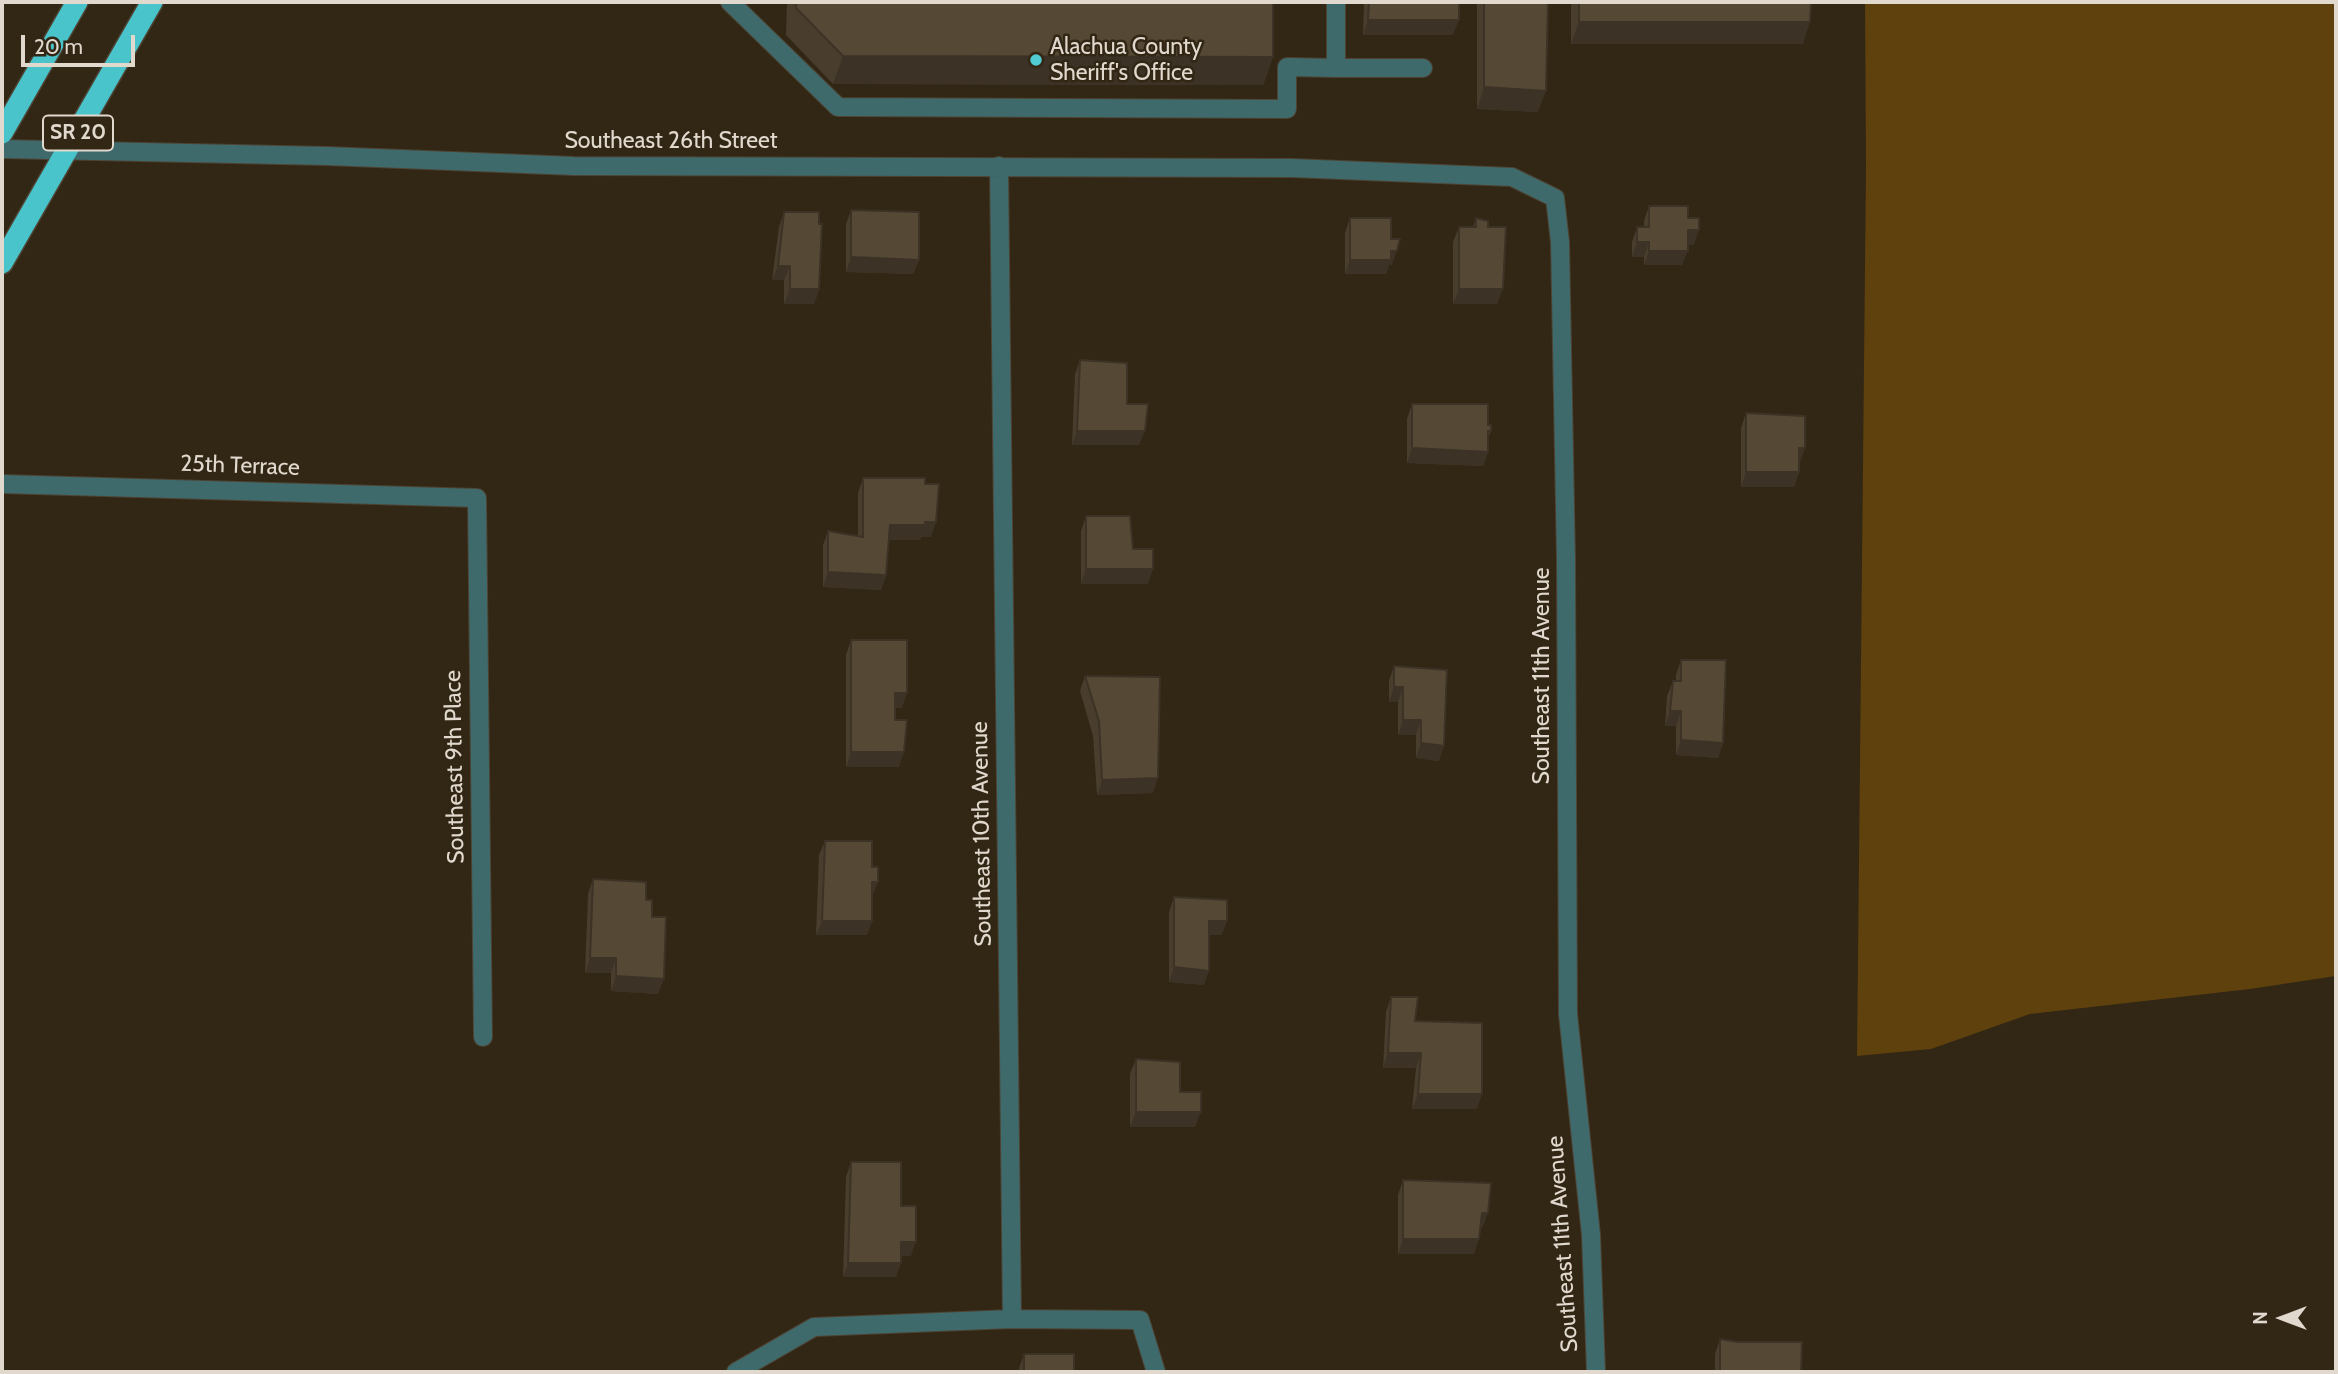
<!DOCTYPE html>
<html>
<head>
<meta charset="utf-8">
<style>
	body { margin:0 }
	#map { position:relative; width:2338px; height:1374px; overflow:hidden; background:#322615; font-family:Cabin,sans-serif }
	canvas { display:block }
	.frame { position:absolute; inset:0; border:4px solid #e1d9ce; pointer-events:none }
	.north { position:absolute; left:2247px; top:1283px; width:70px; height:70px; -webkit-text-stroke:5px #322615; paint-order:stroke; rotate:270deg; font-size:19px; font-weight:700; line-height:28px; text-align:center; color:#e1d9ce }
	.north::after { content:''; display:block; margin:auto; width:24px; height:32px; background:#e1d9ce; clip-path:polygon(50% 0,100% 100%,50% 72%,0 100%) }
	.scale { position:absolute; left:21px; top:35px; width:114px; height:32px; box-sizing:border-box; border:4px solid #e1d9ce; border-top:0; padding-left:9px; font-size:21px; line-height:24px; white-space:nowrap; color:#e1d9ce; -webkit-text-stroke:5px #322615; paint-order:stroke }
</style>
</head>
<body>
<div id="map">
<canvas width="2338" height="1374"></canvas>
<div class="frame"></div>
<div class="north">N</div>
<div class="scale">20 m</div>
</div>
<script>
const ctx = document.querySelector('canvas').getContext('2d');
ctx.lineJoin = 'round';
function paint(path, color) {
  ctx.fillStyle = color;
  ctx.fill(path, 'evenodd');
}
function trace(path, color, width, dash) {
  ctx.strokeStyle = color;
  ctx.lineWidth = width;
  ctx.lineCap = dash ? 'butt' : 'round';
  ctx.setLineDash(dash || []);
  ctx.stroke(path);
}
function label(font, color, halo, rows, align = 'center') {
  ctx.font = font + ' Cabin,sans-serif';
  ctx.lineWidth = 5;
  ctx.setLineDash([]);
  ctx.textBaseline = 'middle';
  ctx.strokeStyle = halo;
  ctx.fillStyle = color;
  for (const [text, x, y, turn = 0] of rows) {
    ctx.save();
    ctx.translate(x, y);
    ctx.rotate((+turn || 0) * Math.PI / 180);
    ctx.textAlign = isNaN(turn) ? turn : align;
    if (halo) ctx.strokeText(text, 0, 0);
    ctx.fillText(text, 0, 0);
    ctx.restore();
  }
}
paint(new Path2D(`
	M1865 2H2336V976L2250 989 2030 1014 1931 1049 1857 1056 1866 167Z`), '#5e410d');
const lane = new Path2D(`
	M730 2 838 107 1287 109V67L1336 68V2
	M1336 68H1423`);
const street = new Path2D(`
	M2 149 327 156 574 166 1292 168 1512 177 1555 198 1560 242 1566 560 1568 1014 1591 1235 1596 1372
	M999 166 1012 1319
	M2 484 477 498 483 1037
	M736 1372 814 1327 1012 1319 1140 1320 1156 1372`);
const highway = new Path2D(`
	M2 133 77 2
	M2 263 152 2`);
trace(lane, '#4e4333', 20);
trace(street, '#4e4333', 20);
trace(highway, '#4e4333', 24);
trace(lane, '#3e6a6c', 18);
trace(street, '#3e6a6c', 18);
trace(highway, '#48c4ca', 21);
paint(new Path2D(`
	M787 2H1273V57L1263 85 833 84 786 35Z
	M1364 2H1459L1453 35H1363Z
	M1477 2H1548L1538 112 1477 109Z
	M1571 2H1811L1803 44H1571Z
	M1649 206 1688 218 1694 245H1688L1682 265H1644V257H1632V242L1637 227H1644V221Z
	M851 210 919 260 913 274 846 272V224Z
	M784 212 819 224V289L814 304H784V280H772L779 227Z
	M1350 218 1392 265H1389L1386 274H1345V233Z
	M1476 218 1488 227 1497 304H1453V242L1459 227H1473Z
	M1080 360 1127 404 1139 445H1072L1075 374Z
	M1412 404 1488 425 1491 431 1488 438V452L1483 466 1407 463V419Z
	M1746 413 1799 463V472L1794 487H1741V428Z
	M863 478 925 484 931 537H921L920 540H889L886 575 881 590 823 587V545L828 531 858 536V493Z
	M1086 516 1133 549 1148 584H1081V531Z
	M851 640 902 708H895L899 767H846V655Z
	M1681 660 1723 743 1718 758 1676 755V726H1665L1667 696 1673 681H1676V675Z
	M1394 666 1447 670 1439 761 1416 758V735H1398V702H1389V681Z
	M1085 676 1153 793 1097 795 1093 736 1080 691Z
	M825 841 872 867V921L867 935H816L819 855Z
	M593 879 646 900 652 917 658 994 611 991V973H585L588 894Z
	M1174 897 1222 935H1209L1204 985 1169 982V912Z
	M1391 997 1477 1109H1412L1416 1068H1383L1386 1012Z
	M1136 1059 1180 1092 1195 1127H1130V1074Z
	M851 1162 901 1206 911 1256H901L896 1277H843L846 1177Z
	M1403 1180 1483 1227H1481L1474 1254H1398V1195Z
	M1720 1339 1738 1342 1801 1372H1715V1354Z
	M1024 1354 1074 1372H1019V1368Z`), '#493e2e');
paint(new Path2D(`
	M1368 20H1459L1453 35H1363Z
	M1579 22H1810L1803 44H1571Z
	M843 56 1273 57 1263 85 833 84Z
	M1484 87 1546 91 1538 112 1477 109Z
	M1688 230H1699L1694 245H1682Z
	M1637 242H1649L1644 257H1632Z
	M1391 251H1397L1392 265H1389L1386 274H1345L1350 260Z
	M1649 251H1688L1682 265H1644Z
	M851 257 919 260 913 274 846 272Z
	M778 266H790L784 280H772Z
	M790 289H819L814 304H784Z
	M1459 289H1503L1497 304H1453Z
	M1077 431H1145L1139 445H1072Z
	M1412 448 1488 452 1483 466 1407 463Z
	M1799 448H1805L1800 463Z
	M1746 472H1799L1794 487H1741Z
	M925 522H936L931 537H921L920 540H884L890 525Z
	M1086 569H1153L1148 584H1081Z
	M828 572 886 575 881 590 823 587Z
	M1394 687H1403L1398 702H1389Z
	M895 693H907L902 708H890Z
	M1670 711H1681L1676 726H1665Z
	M1403 720H1421L1416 735H1398Z
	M1681 740 1723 743 1718 758 1676 755Z
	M1421 743 1444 746 1439 761 1416 758Z
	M851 752H904L899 767H846Z
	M1158 778 1153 793 1097 795 1102 780Z
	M872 882H878L872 897Z
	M822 921H872L867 935H816Z
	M1209 921H1227L1222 935H1204Z
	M590 958H616L611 973H585Z
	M1174 967 1209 971 1204 985 1169 982Z
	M616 976 664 979 658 994 611 991Z
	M1388 1053H1421L1416 1068H1383Z
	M1418 1094H1482L1477 1109H1412Z
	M1136 1112H1201L1195 1127H1130Z
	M1482 1213H1488L1483 1227H1477Z
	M1403 1239H1479L1474 1254H1398Z
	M901 1242H916L911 1256H896Z
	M848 1263H901L896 1277H843Z`), '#3c3225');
const building = new Path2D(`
	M796 2H1273V57L843 56 796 8Z
	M1369 2H1459V20H1368Z
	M1484 2H1548L1546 91 1484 87Z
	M1579 2H1811L1810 22H1579Z
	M1649 206H1688V218H1699V230H1688V251H1649V242H1637V227H1649Z
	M851 210 919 212V260L851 257Z
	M784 212H819V224H822L819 289H790V266H778Z
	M1350 218H1391V239H1400L1397 251H1391V260H1350Z
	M1476 218 1488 221V227H1506L1503 289H1459V227H1476Z
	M1080 360 1127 363V404H1148L1145 431H1077Z
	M1412 404H1488V425H1491V431H1488V452L1412 448Z
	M1746 413 1805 416V448H1799V472H1746Z
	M863 478H925V484H939L936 522H925V525H890L886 575 828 572V531L863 537Z
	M1086 516H1130L1133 549H1153V569H1086Z
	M851 640H907V693H895V720H907L904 752H851Z
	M1681 660H1726L1723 743 1681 740V711H1670L1673 681H1681Z
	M1394 666 1447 670 1444 746 1421 743V720H1403V687H1394Z
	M1085 676 1160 677 1158 778 1102 780 1099 721Z
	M825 841H872V867H878V882H872V921H822Z
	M593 879 646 882V900H652V917H666L664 979 616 976V958H590Z
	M1174 897 1227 900V921H1209V971L1174 967Z
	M1391 997H1418L1415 1021 1482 1023V1094H1418L1421 1053H1388Z
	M1136 1059 1180 1062V1092H1201V1112H1136Z
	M851 1162H901V1206H916V1242H901V1263H848Z
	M1403 1180 1491 1183 1488 1213H1482L1479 1239H1403Z
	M1720 1339 1738 1342H1802L1801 1372H1720Z
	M1024 1354H1074V1372H1024Z`);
paint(building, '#554835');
trace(building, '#3c3225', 2);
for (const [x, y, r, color] of [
	[1036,60,7,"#51ccd2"]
]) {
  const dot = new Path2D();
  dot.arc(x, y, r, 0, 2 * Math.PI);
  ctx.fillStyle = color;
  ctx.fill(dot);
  trace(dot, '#322615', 2.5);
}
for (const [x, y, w] of [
	[78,133,70]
]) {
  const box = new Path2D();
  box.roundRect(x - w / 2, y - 17.5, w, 35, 5);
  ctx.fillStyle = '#322615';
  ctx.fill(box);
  trace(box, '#e1d9ce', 2);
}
label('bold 21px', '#e1d9ce', null, [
	["SR 20",78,133]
]);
label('23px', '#e1d9ce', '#322615', [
	["Alachua County",1050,47],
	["Sheriff's Office",1050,73]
], 'left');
label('23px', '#e1d9ce', '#322615', [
	["Southeast 26th Street",671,141],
	["25th Terrace",240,466,2],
	["Southeast 11th Avenue",1542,676,-90],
	["Southeast 9th Place",455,767,-91],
	["Southeast 10th Avenue",982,834,-91],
	["Southeast 11th Avenue",1563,1244,-94]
]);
</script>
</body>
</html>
